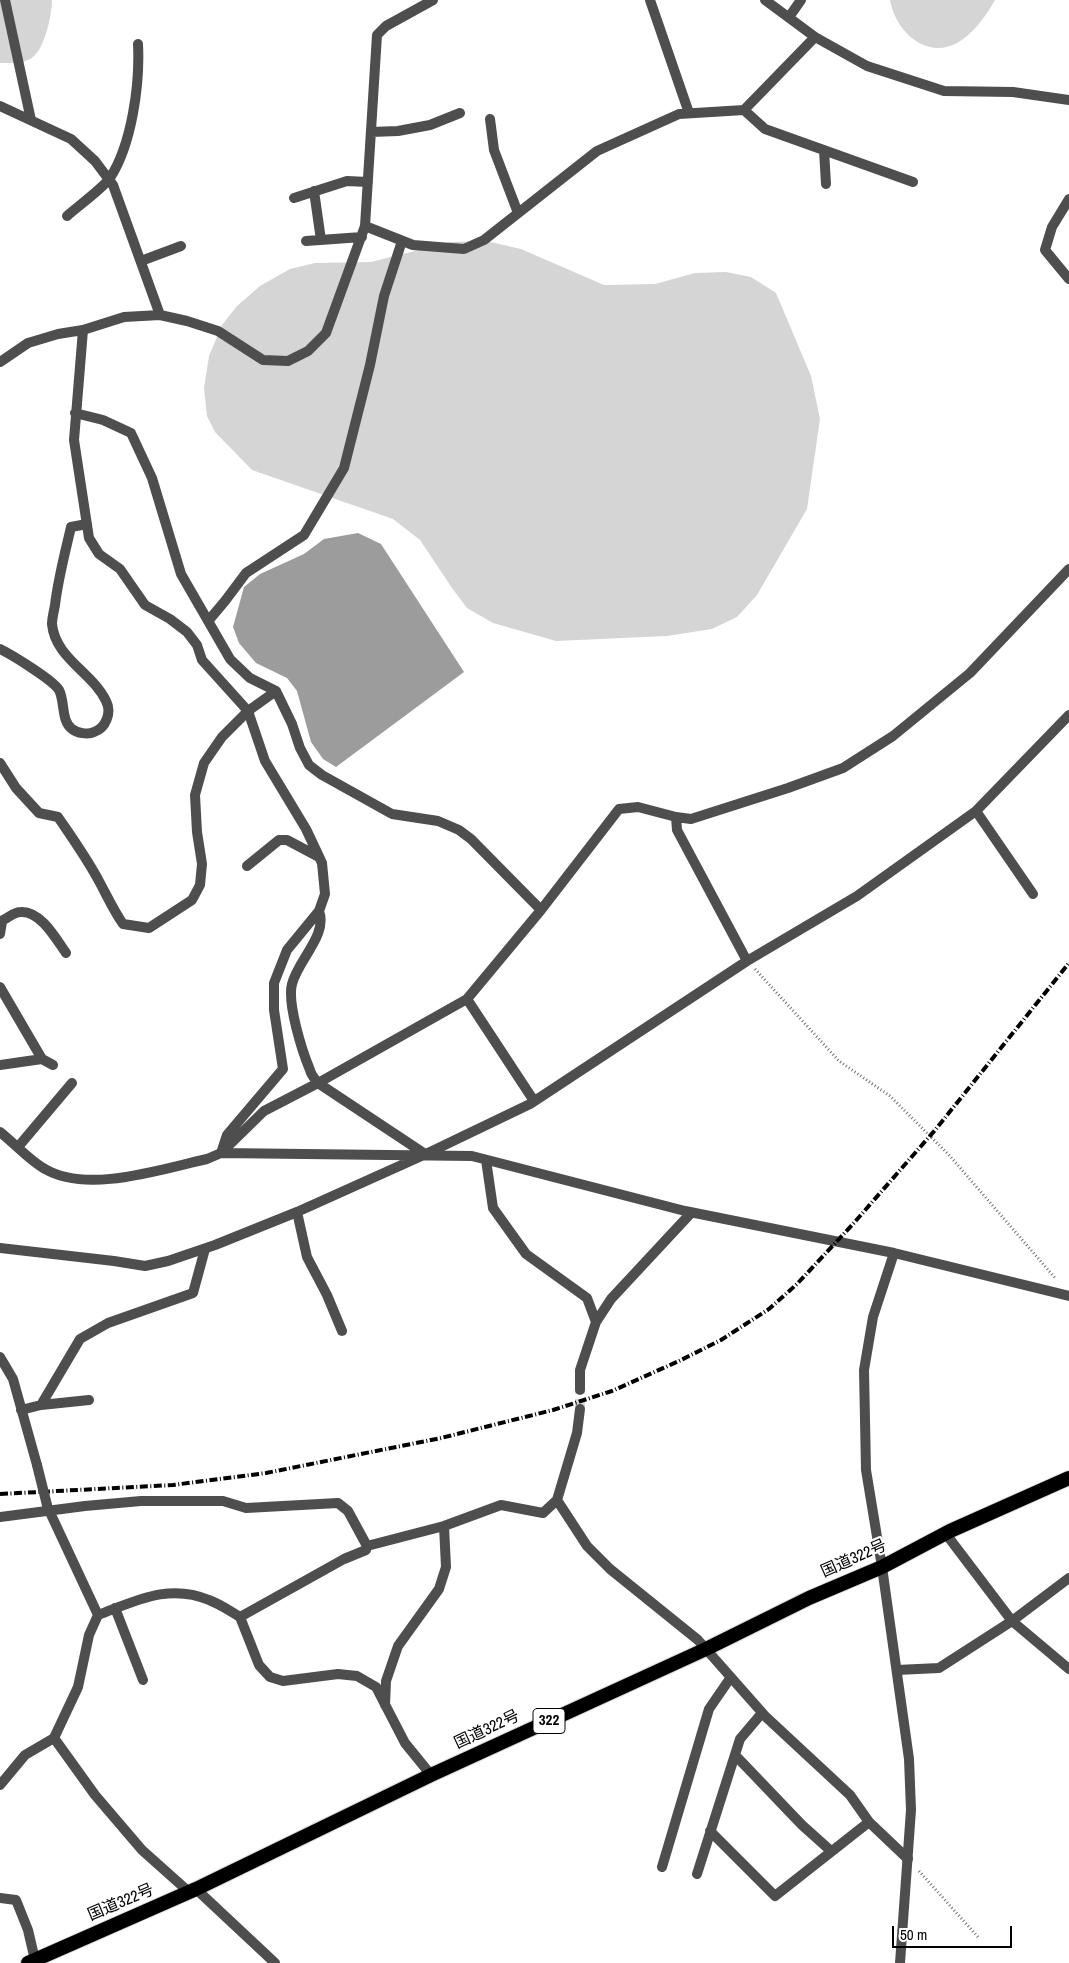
<!DOCTYPE html>
<html>
<head>
<meta charset="utf-8">
<style>
	body { margin:0 }
	#map { position:relative; width:1069px; height:1963px; overflow:hidden; background:#fff; font-family:"Archivo Narrow",sans-serif }
	canvas { display:block }
	.scale { position:absolute; left:892px; top:1926px; width:120px; height:22px; box-sizing:border-box; border:2px solid #000; border-top:0; padding-left:6px; font-size:15px; line-height:18px; white-space:nowrap; color:#000; -webkit-text-stroke:4px #fff; paint-order:stroke }
</style>
</head>
<body>
<div id="map">
<canvas width="1069" height="1963"></canvas>
<div class="scale">50 m</div>
</div>
<script>
const ctx = document.querySelector('canvas').getContext('2d');
ctx.lineJoin = 'round';
function paint(path, color) {
  ctx.fillStyle = color;
  ctx.fill(path, 'evenodd');
}
function trace(path, color, width, dash) {
  ctx.strokeStyle = color;
  ctx.lineWidth = width;
  ctx.lineCap = dash ? 'butt' : 'round';
  ctx.setLineDash(dash || []);
  ctx.stroke(path);
}
function label(font, color, halo, rows, align = 'center') {
  ctx.font = font + ' "Archivo Narrow","Noto Sans JP",sans-serif';
  ctx.lineWidth = 4.5;
  ctx.setLineDash([]);
  ctx.textBaseline = 'middle';
  ctx.strokeStyle = halo;
  ctx.fillStyle = color;
  for (const [text, x, y, turn = 0] of rows) {
    ctx.save();
    ctx.translate(x, y);
    ctx.rotate((+turn || 0) * Math.PI / 180);
    ctx.textAlign = isNaN(turn) ? turn : align;
    if (halo) ctx.strokeText(text, 0, 0);
    ctx.fillText(text, 0, 0);
    ctx.restore();
  }
}
paint(new Path2D(`
	M0 0H52C52 14 45 47 34 56 26 64 11 63 0 63Z
	M890 0H995C986 16 973 34 957 43 925 60 895 30 890 0Z
	M486 241 521 249 604 285 655 284 695 273 726 272 751 277 776 293 811 376 820 419 807 509 757 595 737 617 712 629 667 636 556 641 493 623 467 608 452 588 420 540 393 519 252 470 215 432 207 416 204 388 209 356 222 325 237 306 260 286 290 269 315 263 371 262 450 242Z`), '#d5d5d5');
paint(new Path2D(`
	M358 533 381 544 464 672 336 767 323 759 311 742 297 691 287 678 256 663 239 643 233 627 244 587 260 574 304 554 324 539Z`), '#9c9c9c');
trace(new Path2D(`
	M580 1409V1390`), '#d9d9d9', 10, [10, 5]);
const trunk = new Path2D(`
	M28 1963 196 1889 431 1775 706 1649 809 1598 882 1567 950 1531 1069 1478`);
trace(trunk, '#dbdbdb', 16);
trace(new Path2D(`
	M755 969 839 1061 890 1096 949 1155 1056 1279
	M919 1871 978 1937`), '#707070', 3, [1, 2.5]);
trace(new Path2D(`
	M5 0 31 120
	M650 0 689 113
	M765 0 815 37 867 66 944 91 1013 92 1069 100
	M789 17 801 0
	M0 106 71 139 95 161 113 185 160 315
	M744 110 765 129 913 182
	M490 119 494 150 518 213
	M371 132 398 131 430 125 460 113
	M824 150 826 184
	M314 191 321 240
	M294 198 347 181 368 182
	M1069 199 1052 227 1045 250 1069 279
	M67 216C78 206 102 189 110 178 132 144 140 84 138 44
	M365 226 413 245 464 249 484 240 597 151 679 114 744 110 815 37
	M306 241 362 237
	M141 261 181 246
	M83 330 74 440 89 538 99 554 120 569 145 605 170 619 187 632 197 645 202 660 248 711 265 761 306 829 322 863 325 894 319 911 287 950 274 983V1010L283 1069 227 1135 221 1153
	M0 362 28 343 58 334 83 330 124 317 160 315 187 321 218 331 263 360 288 361 308 351 326 333 365 226 377 35 386 26 433 0
	M75 413 103 420 131 433 152 478 181 574 230 659 250 678 276 691 292 724 300 748 309 765 322 775 392 814 438 821 459 830 471 839 541 910 619 809 638 807 676 817 691 819 788 788 843 768 893 736 970 673 1069 569
	M209 620 225 601 246 573 304 535 344 468 370 365 384 296 402 241
	M0 649C12 655 53 680 59 690 65 701 61 721 72 729 77 733 88 735 94 732 106 728 112 712 106 701 93 673 55 658 52 624 52 618 54 611 55 605 58 579 65 553 71 527L87 524
	M0 763 16 788 39 813 58 817C73 839 88 860 100 883 108 898 114 911 123 924L149 928 192 900 200 885 202 864 197 832 195 795 204 763 222 737 248 711 276 691
	M976 811 1033 894
	M676 817 677 830 747 961
	M247 866 279 840H287L319 857
	M0 921C7 920 12 912 21 912 41 911 56 939 66 953
	M0 934 2 922
	M0 987 42 1059
	M467 999 534 1101
	M0 1065 42 1059 53 1065
	M0 1132C14 1143 30 1161 45 1169 88 1194 161 1169 207 1159L221 1153 264 1111 318 1083C315 1079 311 1075 310 1070 302 1051 287 1003 292 984 298 960 328 935 319 911
	M18 1147 72 1083
	M221 1153 472 1156 685 1211 894 1253 1069 1296
	M425 1154 318 1083 467 999 541 910
	M486 1160 493 1208 526 1254 587 1298 596 1322
	M297 1212 307 1257 327 1295 342 1331
	M0 1248 114 1261 145 1266 168 1261 215 1245 297 1212 426 1154 530 1104 747 961 857 896 976 811 1069 715
	M0 1357 13 1379 37 1465
	M580 1390V1370L596 1322 611 1299 691 1213
	M41 1405 89 1400
	M21 1410 41 1405 80 1339 108 1323 193 1293 205 1249
	M557 1500 577 1433 580 1409
	M0 1517 85 1506 141 1501H223L246 1508 338 1503 348 1511 367 1546
	M946 1534 1012 1621 1069 1669
	M882 1567 866 1470 864 1370 873 1317 894 1253
	M115 1608 143 1680
	M98 1615C136 1601 169 1583 209 1600 220 1604 230 1611 240 1617L344 1559 366 1550 367 1546 444 1526 501 1505 543 1513 557 1500 587 1546 610 1569 698 1640 766 1717 850 1795 869 1822 908 1859
	M240 1617 259 1665 270 1677 283 1681 338 1674 357 1676 376 1687 405 1743 431 1775
	M897 1670 939 1668 1012 1621 1069 1578
	M385 1705 386 1681 398 1646 439 1589 446 1567 444 1526
	M54 1738 95 1795 142 1850 189 1892
	M735 1755 802 1825 831 1851
	M0 1785 25 1755 54 1738 78 1687 89 1635 98 1615 47 1506
	M710 1831 775 1896 869 1822
	M662 1867 709 1709 731 1677
	M697 1874 740 1739 762 1713
	M196 1889 275 1963
	M0 1898 16 1900 28 1930 35 1960`), '#4e4e4e', 10);
trace(new Path2D(`
	M882 1567 909 1759 911 1810 900 1963`), '#4e4e4e', 10);
trace(trunk, '#000', 14);
trace(new Path2D(`
	M0 1494 173 1485 266 1473 441 1438 553 1410 612 1391 679 1361 721 1340 769 1309 797 1284 853 1224 936 1129 1069 963`), '#000', 4, [8, 2.5, 1, 2.5]);
trace(new Path2D(`
	M37 1465 47 1505`), '#4e4e4e', 10);
for (const [x, y, w] of [
	[549,1721,32]
]) {
  const box = new Path2D();
  box.roundRect(x - w / 2, y - 12.5, w, 25, 4);
  ctx.fillStyle = '#fff';
  ctx.fill(box);
  trace(box, '#000', 1);
}
label('bold 15px', '#000', null, [
	["322",549,1721]
]);
label('16px', '#000', '#fff', [
	["国道322号",854,1559,-24],
	["国道322号",487,1730,-25],
	["国道322号",121,1903,-23]
]);
</script>
</body>
</html>
